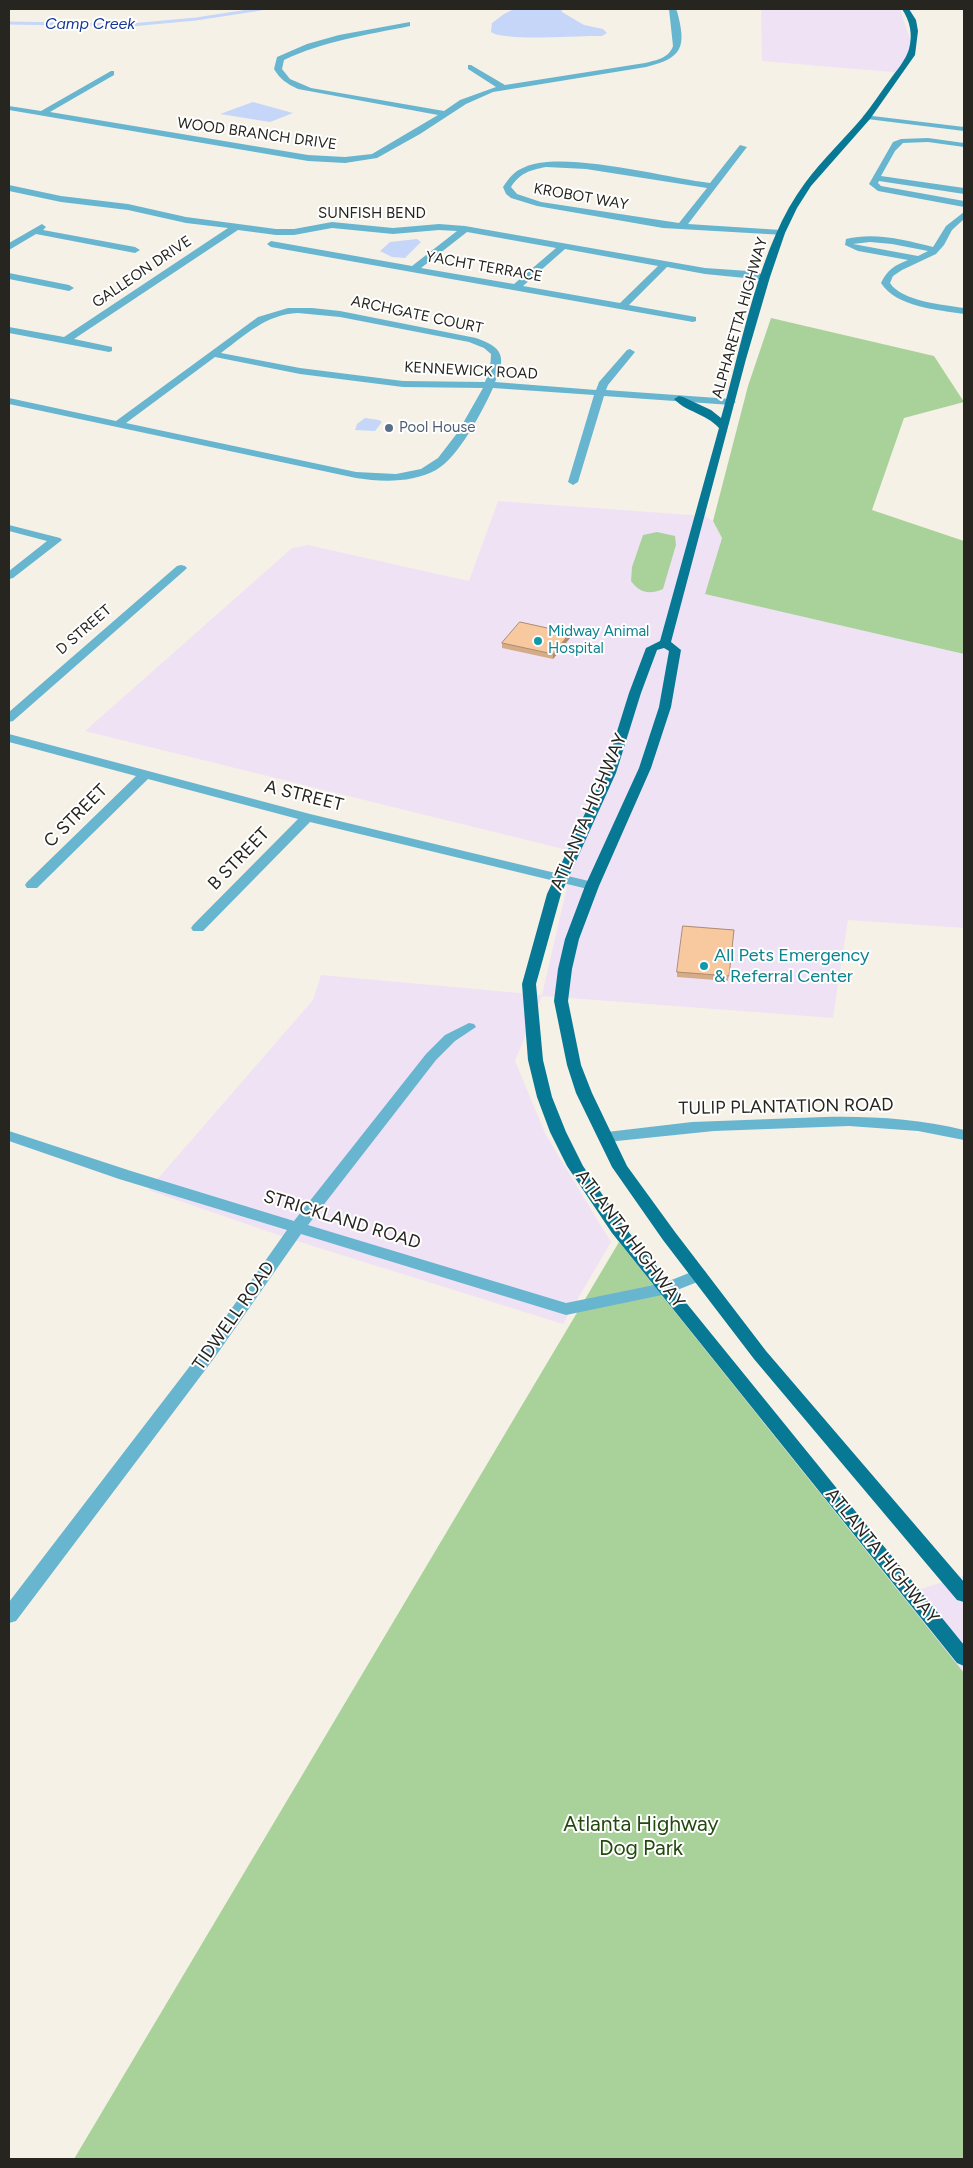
<!DOCTYPE html>
<html>
<head>
<meta charset="utf-8">
<style>
	body { margin:0 }
	#map { position:relative; width:973px; height:2168px; overflow:hidden; background:#f6f1e6; font-family:Figtree,sans-serif }
	canvas { display:block }
	.frame { position:absolute; inset:0; border:10px solid #262520; pointer-events:none }
</style>
</head>
<body>
<div id="map">
<canvas width="973" height="2168"></canvas>
<div class="frame"></div>
</div>
<script>
const ctx = document.querySelector('canvas').getContext('2d');
ctx.lineJoin = 'round';
function paint(path, color) {
  ctx.fillStyle = color;
  ctx.fill(path, 'evenodd');
}
function trace(path, color, width, dash) {
  ctx.strokeStyle = color;
  ctx.lineWidth = width;
  ctx.lineCap = dash ? 'butt' : 'round';
  ctx.setLineDash(dash || []);
  ctx.stroke(path);
}
function label(font, color, halo, rows, align = 'center') {
  ctx.font = font + ' Figtree,sans-serif';
  ctx.lineWidth = 4;
  ctx.setLineDash([]);
  ctx.textBaseline = 'middle';
  ctx.strokeStyle = halo;
  ctx.fillStyle = color;
  for (const [text, x, y, turn = 0] of rows) {
    ctx.save();
    ctx.translate(x, y);
    ctx.rotate((+turn || 0) * Math.PI / 180);
    ctx.textAlign = isNaN(turn) ? turn : align;
    if (halo) ctx.strokeText(text, 0, 0);
    ctx.fillText(text, 0, 0);
    ctx.restore();
  }
}
paint(new Path2D(`
	M761 9H900L912 45 903 73 762 61Z
	M498 501 705 516 713 521 722 538 706 594 964 654V928L848 920 833 1018 542 996 515 1061 546 1135 611 1242 563 1324 287 1238 148 1190 313 1000 321 975 542 995 575 852 85 731 292 548 308 545 469 581Z
	M964 1575V1680L897 1597Z`), '#f0e2f5');
paint(new Path2D(`
	M771 318 934 356 964 402 904 418 872 510 964 541V654L705 594 722 538 713 521 748 386Z
	M657 532 675 536 676 545 663 589C649 595 640 593 631 581L632 567 643 535Z
	M619 1242 964 1673V2159H74Z`), '#a9d29a');
paint(new Path2D(`
	M514 9H561L562 12 584 25 603 29 607 33 602 36C580 35 505 42 491 32L492 23 504 14Z
	M253 102 293 113 270 122 220 114Z
	M417 239 421 242 405 258 392 257 380 251 390 242Z
	M365 418 379 420 382 422 375 431 355 430 357 424Z`), '#c5d6f9');
trace(new Path2D(`
	M9 23 131 25 196 19 261 9`), '#c5d6f9', 3);
paint(new Path2D(`
	M669 9H675L677 11C687 48 682 58 646 67L493 92 466 104 420 134 377 158 345 163 308 161 9 110V106L41 111 111 71H114V75L50 112 308 155 345 157 372 154 438 115 298 89C287 84 280 79 274 69L277 57 307 44 339 35 410 22V26C366 35 324 41 284 60L282 69 290 79 311 88 444 111 460 100 496 87 468 69V65H471L505 85 645 63C657 60 669 58 673 46Z
	M864 115 964 127V131L867 119 863 117Z
	M928 138 964 143V147L928 142 903 143 895 151 881 176 964 188V194L879 181 878 183 881 186 964 201V207L878 191 869 184 893 142 901 139Z
	M740 145 747 147 688 224 781 230 785 233 784 235 663 228 537 206 511 198 506 194 503 187C509 178 514 171 525 167 563 150 666 178 710 183ZM546 167 586 169 707 188 679 223 541 202 517 194 511 187C520 173 530 170 546 167Z
	M9 185 61 196 128 204 186 217 276 229H294L332 222 393 228 439 224 465 226 705 268 748 271 768 275 770 277 765 280 705 274 667 267 629 305 696 317V321L693 322 271 247 267 244 271 241 412 266 457 231 439 230 393 234 332 228 294 235H276L238 230 74 339 112 347V351L109 352 9 333V327L64 337 228 228 186 223 128 210 61 202 9 191ZM467 232 556 248 514 284 421 268ZM565 249 658 266 620 303 523 286Z
	M964 212V219L952 230 944 245 936 254 902 270 893 276 890 283C901 301 944 305 964 308V314C938 310 896 307 881 283 887 270 895 265 908 260L858 251 845 245 846 239C875 232 905 240 933 247L946 226ZM870 242 892 244 928 251 918 256 853 244Z
	M42 224 46 227 43 230 135 247 140 250 135 253 36 234 9 250V243Z
	M9 273 69 285 74 288 69 291 9 279Z
	M288 308H312L340 311 476 338C502 347 507 356 495 382L596 390 599 382 627 350 630 349 635 352 608 385 606 390 731 399 736 402 731 405 604 396 578 482 573 485 568 482 594 395 493 388C482 412 458 458 436 470 412 483 382 482 356 478L9 404V398L116 421 258 317ZM298 313 340 317 469 342 484 348 491 354C491 364 489 373 485 382L403 381 300 368 221 353C245 335 267 314 298 313ZM215 357 300 374 403 387 483 388 458 432 438 458 421 469 396 474 356 472 126 423Z
	M9 525 60 538 62 540 13 578 9 579V571L47 541 9 531Z
	M181 565 185 566 187 568 185 570 13 721 9 722V712L177 566Z
	M9 734 310 814 597 883 599 886 592 890 310 822 203 931H193L191 928 193 925 298 819 148 779 37 888H27L25 885 27 882 136 776 9 742Z
	M469 1023 474 1024 476 1027 455 1041 436 1060 308 1225 566 1303 664 1283 699 1269 705 1271 707 1275 705 1279 667 1294 566 1315 301 1234 215 1357 16 1621 9 1623V1602L203 1349 287 1230 119 1179 9 1141V1131L131 1171 294 1221 426 1054 445 1035Z
	M825 1117C873 1116 918 1119 964 1130V1140L918 1131 849 1126 714 1131 607 1142 602 1141 599 1137 602 1133 607 1132 692 1122Z`), '#68b5d0');
paint(new Path2D(`
	M902 9H909L916 20 918 31 915 55 870 119 811 186 797 208 785 233 770 277 746 359 671 642 681 650 671 707 651 768 599 886 579 939 572 969 568 1001 581 1065 592 1093 627 1166 675 1232 766 1351 964 1582V1602L957 1600 754 1359 663 1240 612 1167 576 1093 567 1065 554 1001 558 969 565 939 585 886 639 768 659 707 669 651 664 648 657 650 641 693 616 773 561 894 536 984 543 1060 552 1097 566 1132 583 1166 623 1225 964 1645V1666L957 1663 612 1233 567 1166 550 1132 537 1097 528 1060 522 984 547 894 604 773 629 693 646 648 660 641 719 428C705 413 686 412 674 399L679 396 683 397 711 410 721 418C742 345 759 244 805 183 822 160 843 140 862 118 872 106 880 93 889 81 896 71 906 60 909 49 913 34 910 21 902 9Z`), '#077995');
paint(new Path2D(`
	M570 638 553 659 502 648V643Z
	M734 930 728 981 677 977V972Z`), '#d5ac88');
paint(new Path2D(`
	M570 633V638L553 659V654Z`), '#ae8c6f');
const building = new Path2D(`
	M520 622 570 633 553 654 502 643Z
	M683 926 734 930 729 976 677 972Z`);
paint(building, '#f8c89e');
trace(building, '#ae8c6f', 1);
for (const [x, y, r, color] of [
	[389,428,5,"#5c6f8a"],
	[538,641,5,"#0f9aa8"],
	[704,966,5,"#0f9aa8"]
]) {
  const dot = new Path2D();
  dot.arc(x, y, r, 0, 2 * Math.PI);
  ctx.fillStyle = color;
  ctx.fill(dot);
  trace(dot, '#fff', 2);
}
label('15px', '#262520', '#fff', [
	["WOOD BRANCH DRIVE",257,134,8],
	["KROBOT WAY",581,197,10],
	["SUNFISH BEND",372,214],
	["YACHT TERRACE",484,267,10],
	["GALLEON DRIVE",142,272,-34],
	["ARCHGATE COURT",417,315,12],
	["ALPHARETTA HIGHWAY",740,318,-74],
	["KENNEWICK ROAD",471,371,3],
	["D STREET",84,630,-41]
]);
label('15px', '#4e5e75', '#fff', [
	["Pool House",399,428]
], 'left');
label('15px', '#0d838f', '#fff', [
	["Midway Animal",548,632],
	["Hospital",548,649]
], 'left');
label('italic 16px', '#153896', '#fff', [
	["Camp Creek",90,24]
]);
label('18px', '#262520', '#fff', [
	["A STREET",304,796,14],
	["ATLANTA HIGHWAY",589,812,-67],
	["C STREET",76,816,-45],
	["B STREET",239,859,-46],
	["TULIP PLANTATION ROAD",786,1107,-1],
	["STRICKLAND ROAD",342,1220,17],
	["ATLANTA HIGHWAY",630,1239,53],
	["TIDWELL ROAD",234,1316,-55],
	["ATLANTA HIGHWAY",882,1556,51]
]);
label('18px', '#0d838f', '#fff', [
	["All Pets Emergency",714,956],
	["& Referral Center",714,977]
], 'left');
label('21px', '#23490f', '#fff', [
	["Atlanta Highway",641,1825],
	["Dog Park",641,1849]
]);
</script>
</body>
</html>
